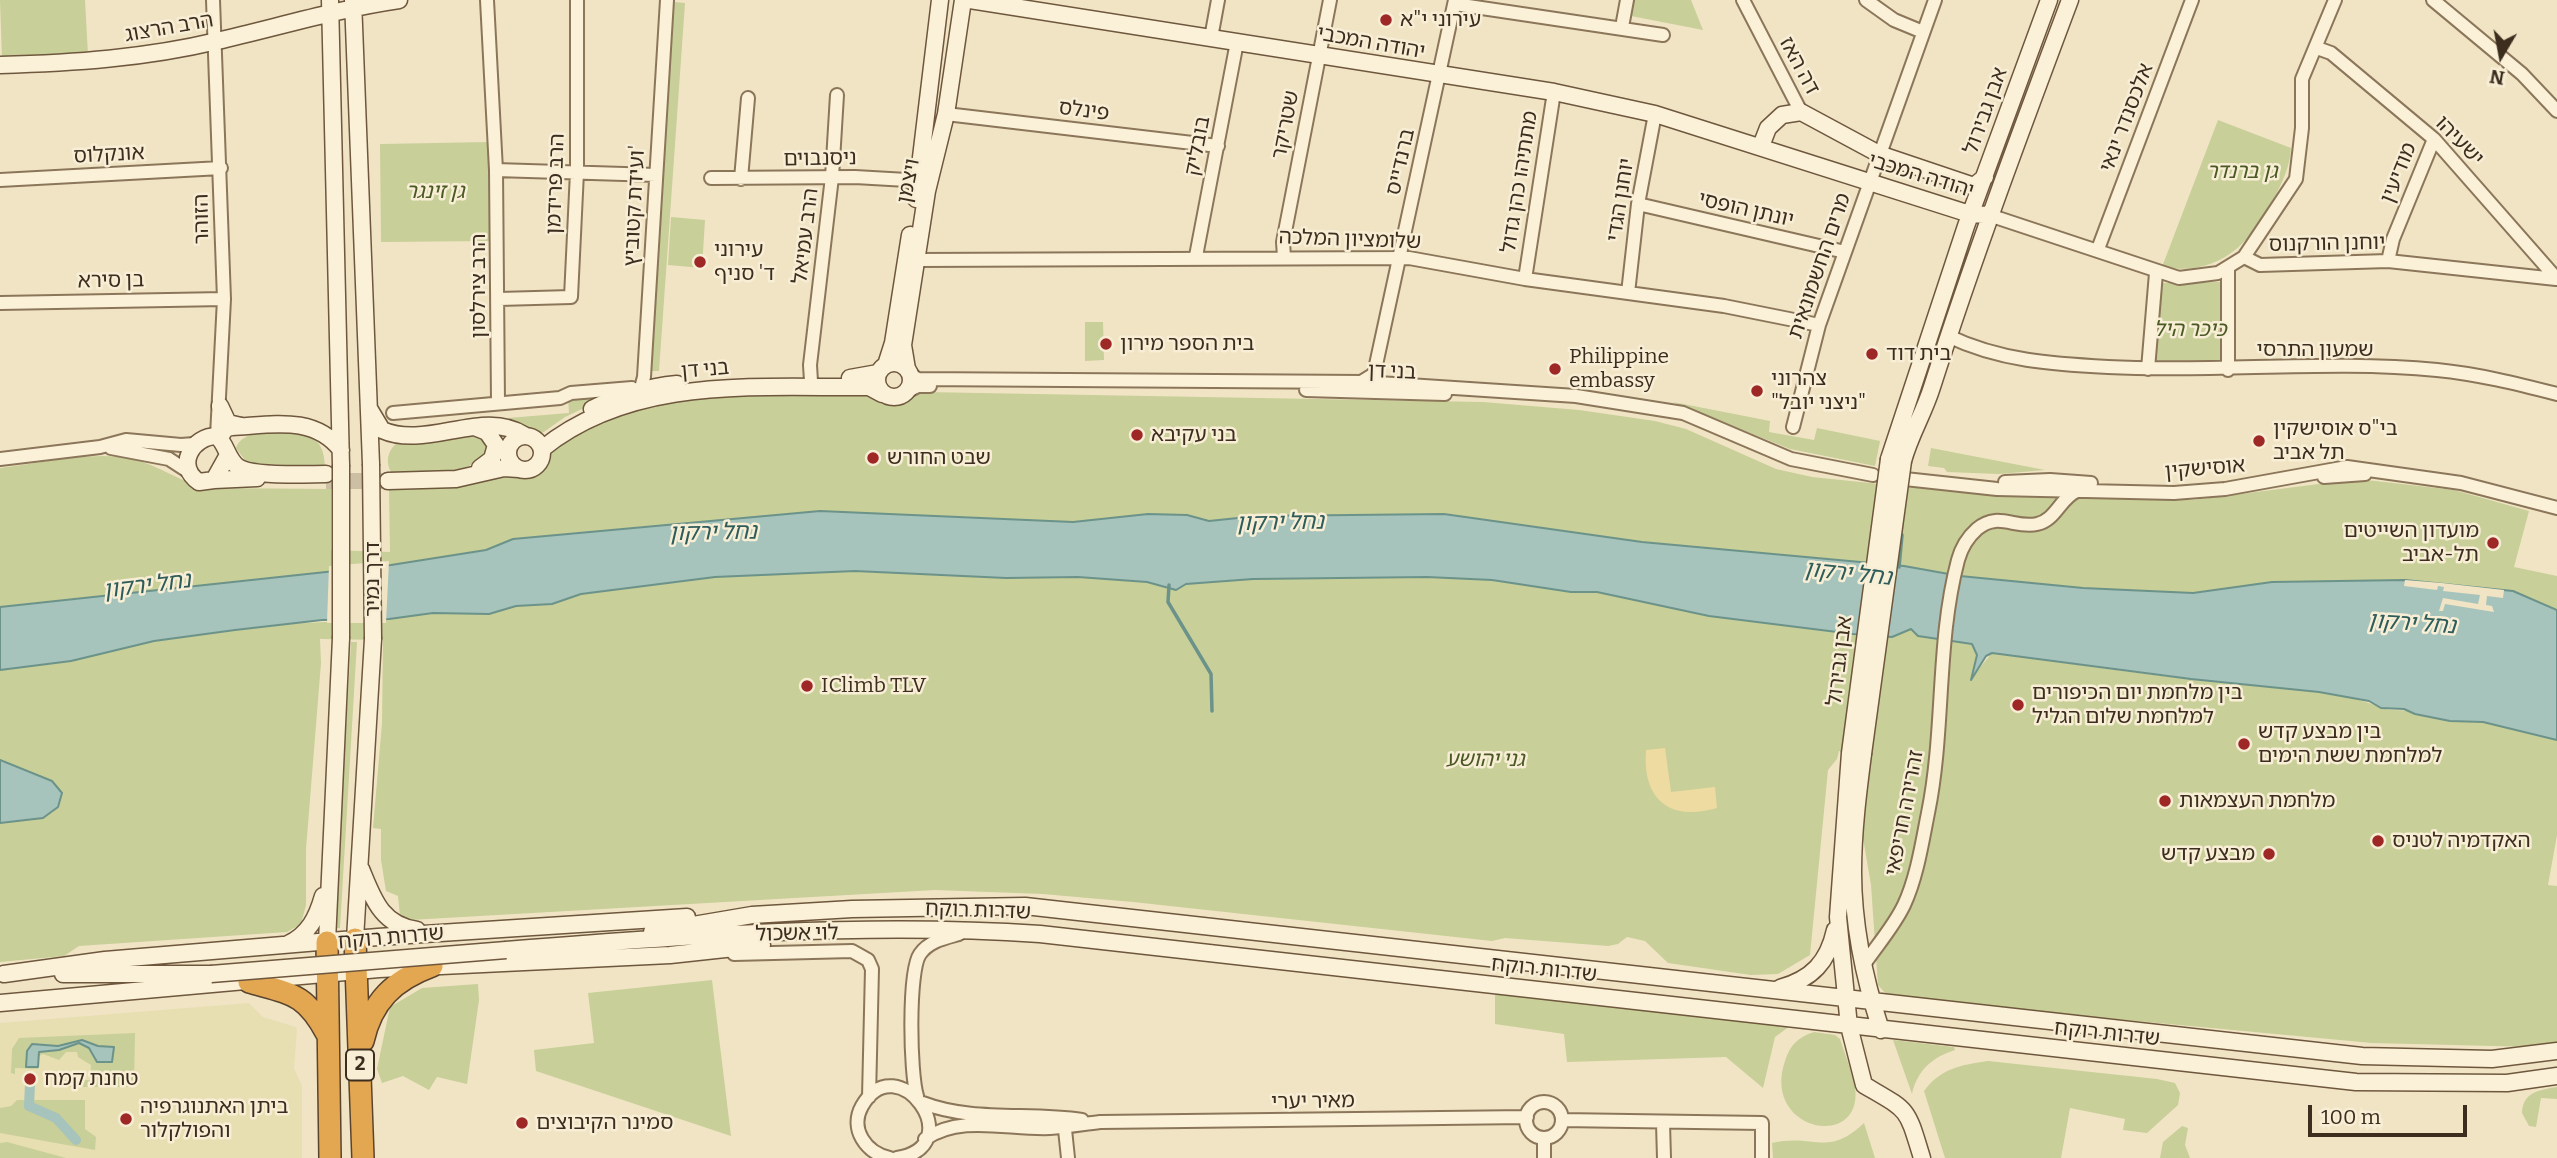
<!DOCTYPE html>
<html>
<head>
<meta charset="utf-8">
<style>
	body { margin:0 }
	#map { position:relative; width:2557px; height:1158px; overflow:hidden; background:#f0e4c5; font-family:Bitter,serif }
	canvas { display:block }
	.north { position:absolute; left:2466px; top:21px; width:70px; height:70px; -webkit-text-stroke:5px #f7eed5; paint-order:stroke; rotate:190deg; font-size:19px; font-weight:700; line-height:28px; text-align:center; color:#3c2d1e }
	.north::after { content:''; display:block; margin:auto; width:24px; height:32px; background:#3c2d1e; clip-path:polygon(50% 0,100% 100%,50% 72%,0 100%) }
	.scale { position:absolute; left:2308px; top:1105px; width:159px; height:32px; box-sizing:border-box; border:4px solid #3c2d1e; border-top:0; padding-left:9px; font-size:21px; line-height:24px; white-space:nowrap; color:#3c2d1e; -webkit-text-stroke:5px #f7eed5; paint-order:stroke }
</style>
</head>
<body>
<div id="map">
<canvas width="2557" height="1158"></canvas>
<div class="north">N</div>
<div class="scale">100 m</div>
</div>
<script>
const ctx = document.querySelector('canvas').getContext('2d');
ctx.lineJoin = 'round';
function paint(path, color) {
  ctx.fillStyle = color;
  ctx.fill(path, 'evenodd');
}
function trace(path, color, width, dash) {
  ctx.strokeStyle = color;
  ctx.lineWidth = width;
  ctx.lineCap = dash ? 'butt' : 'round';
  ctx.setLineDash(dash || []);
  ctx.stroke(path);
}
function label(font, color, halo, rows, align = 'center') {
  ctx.font = font + ' Bitter,"Noto Sans Hebrew",serif';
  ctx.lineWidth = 5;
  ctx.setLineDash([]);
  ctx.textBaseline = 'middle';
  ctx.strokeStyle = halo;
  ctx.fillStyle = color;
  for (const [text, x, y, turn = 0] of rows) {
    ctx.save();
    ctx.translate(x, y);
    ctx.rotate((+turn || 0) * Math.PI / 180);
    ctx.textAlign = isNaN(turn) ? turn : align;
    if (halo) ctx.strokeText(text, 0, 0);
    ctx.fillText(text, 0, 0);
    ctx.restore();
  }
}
paint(new Path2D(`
	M249 1003 263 1017 296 1027 297 1031 294 1068 302 1086V1158H0V1023Z`), '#e7dfb1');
paint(new Path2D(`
	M0 0H85L88 55 2 59Z
	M1633 0H1691L1703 30 1631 16Z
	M674 2 685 3 659 371H648Z
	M2218 120 2291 148C2290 167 2282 183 2273 200 2250 245 2217 277 2162 267Z
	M489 142 490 241 381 242 380 144Z
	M671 217 705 220 702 268 668 265Z
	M2223 282V366H2154L2160 283Z
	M1085 322H1103L1104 360 1085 361Z
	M618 392 565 417 538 436 508 418 569 413 568 397Z
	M924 392 1483 402 1579 410 1655 421 1686 429 1776 469 1812 477 1938 490 2193 500 2358 479 2454 490 2529 511 2514 567 2557 576V610L2513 591 2405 580 2272 582 2193 593 2083 588 1960 576 1904 566 1642 542 1444 514 1257 516 1209 521 1187 515 1148 514 1073 522 820 511 513 539 486 550 391 565 0 607V468C39 464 93 450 131 459 160 465 181 483 207 488L331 489V550L390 552 389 489 403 490 511 472 529 475 538 471 551 449 598 421 663 402 705 397 868 393C897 407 896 399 924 392Z
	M1673 402 1770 421 1769 432 1814 440 1817 428 1880 441 1875 466 1790 449Z
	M299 432C319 438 324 447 325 467L247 463 236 448C243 427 281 433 299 432Z
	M470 435 490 440 488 455C462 477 422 472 391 472 385 462 388 450 397 443Z
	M1931 448 2045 470 1999 474 1947 472 1944 468 1928 466Z
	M855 571 1006 578 1078 577 1147 582 1176 590 1186 584 1253 579 1427 577 1492 580 1571 592H1597L1709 616 1853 634 1892 637 1911 629 1919 636 1972 644 1977 655 1972 677 1992 653C2058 661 2123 672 2189 679 2252 685 2321 684 2380 707 2392 713 2403 707 2415 714L2450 721 2483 722 2557 740V835L2548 885 2557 886V1044L2534 1047 2372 1043 1890 998 1878 985 1871 885 1862 832 1871 755 1839 751 1837 759 1828 770 1810 955 1778 974 1751 975 1668 963 1645 941 1627 937 1618 944 1608 946 1505 938 1492 941 1133 902 1043 894 935 890 410 920 400 916 398 896 386 891 381 860V829L373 828 382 723 383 640 320 639 321 663 306 849V905L301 924 287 932 79 946 64 956 0 962V823L43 818 53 812 52 781 0 760V670L71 661 154 641 283 624 389 619 433 613 489 614 516 606 552 604 581 594 715 577Z
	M351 642H357L340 928H334Z
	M712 980 731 1136 536 1071 534 1050 594 1043 588 993Z
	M478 984 479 1000 467 1084 437 1077 429 1090 403 1076 382 1083 377 1069 390 1007 422 988Z
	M1495 991 1794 1023 1775 1037 1763 1088 1726 1057 1567 1062 1564 1034 1495 1024Z
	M1814 1032 1835 1035 1840 1039C1845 1055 1852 1071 1855 1087 1864 1151 1761 1132 1785 1061 1790 1045 1798 1037 1814 1032Z
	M135 1033 134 1087H68L61 1080H90L91 1065 78 1057 77 1052H66L59 1060 43 1054 39 1056 38 1069 15 1068V1074L11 1073 12 1049 19 1038Z
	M1893 1040 1954 1047 1955 1050C1932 1057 1917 1071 1912 1094Z
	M1988 1061 2157 1079 2175 1083 2180 1093 2178 1105 2147 1133 2123 1130 2125 1119 2070 1108 2061 1158H1945L1924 1091C1941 1068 1961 1065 1988 1061Z
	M2557 1087V1099L2541 1098 2536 1127 2529 1126 2522 1113C2523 1092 2539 1090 2557 1087Z
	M17 1100H85V1129L96 1137 95 1150 0 1133V1108L11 1106Z
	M1864 1123 1875 1158H1773L1772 1143C1815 1133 1827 1158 1864 1123Z
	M2182 1126 2188 1128 2185 1145 2190 1158H2160L2163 1142Z
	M7 1142 66 1158H0V1143Z`), '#c8cf98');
paint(new Path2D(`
	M1665 748 1671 792 1715 787 1717 808C1669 822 1642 799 1646 750Z`), '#eddba1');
const water = new Path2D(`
	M820 511 1073 522 1148 514 1187 515 1209 521 1257 516 1444 514 1642 542 1904 566 1960 576 2083 588 2193 593 2272 582 2405 580 2513 591 2557 610V740L2483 722 2450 721 2415 714 2404 709 2381 708 2369 701 2319 692 2191 679 1992 653 1986 656 1971 680 1977 655 1972 644 1918 636 1911 629 1892 637 1853 634 1709 616 1597 592H1571L1492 580 1427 577 1253 579 1186 584 1176 590 1147 582 1078 577 1006 578 855 571 715 577 581 594 552 604 516 606 489 614 433 613 389 619 322 620 235 630 154 641 71 661 0 670V607L391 565 486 550 513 539Z
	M0 760 52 781 62 793 58 807 43 818 0 823Z
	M82 1040 98 1046 114 1047 112 1062H97L89 1048 79 1043 59 1050 39 1052 38 1067H26L27 1051 32 1044 58 1046Z`);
paint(water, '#a6c3bc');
trace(water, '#6c938a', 2);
paint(new Path2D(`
	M389 561 386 623H327L329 566Z
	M2405 580 2442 583 2504 590 2503 598 2487 596 2486 605 2492 606 2494 612 2445 604 2443 611H2439L2443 598 2478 604 2480 595 2443 591 2444 587 2438 586 2437 590 2404 586Z`), '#f0e4c5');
trace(new Path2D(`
	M1899 567 1902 535
	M1169 585 1168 602 1211 674 1212 711`), '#6c938a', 3.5);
trace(new Path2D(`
	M30 1084 29 1106 56 1118 76 1140`), '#a6c3bc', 10);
trace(new Path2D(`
	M326 481H383`), '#ccbfa4', 16, [16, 8]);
const street = new Path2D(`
	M213 0 224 299 217 436
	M487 0 496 170 498 403
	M1743 0 1801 112
	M1866 0 1894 20 1923 32
	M2433 0 2522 74 2557 111
	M1455 4 1663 35
	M1622 27 1627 0
	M1211 38 1218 0
	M2317 48 2331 53 2434 139 2557 279
	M946 114 1218 146
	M496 170 656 175
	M711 178 855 177 907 180 924 190
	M741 179 748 98
	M0 180 221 168
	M1638 204 1845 252
	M1989 215 2179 278 2218 273 2244 257 2260 265 2388 261 2556 279
	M2098 249 2192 0
	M1196 256 1237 42
	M1284 257 1283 242 1330 0
	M2244 257 2296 179 2302 128V79L2335 0
	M917 260 1409 258 1525 279 1724 306 1819 325
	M2388 261 2393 239 2434 139
	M2228 269V370
	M1525 279 1554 92
	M1628 293 1638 204 1655 114
	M499 299 571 297 577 172V0
	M0 303 224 299
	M1948 336C2000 361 2053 364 2108 367 2217 373 2330 359 2437 370 2478 374 2518 384 2557 394
	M2148 369 2156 273
	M910 374 918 379 1363 382 1576 396 1683 413 1791 459 1873 475
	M811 381 810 365 832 177 837 95
	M1361 382 1374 374 1455 0
	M1306 390 1445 394
	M908 391 918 386H930
	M639 395 644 377 667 0
	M393 413 560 398 571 393 632 388
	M1793 427 1819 325 1935 0
	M111 448 169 459 189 472
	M0 459 100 447 126 440 181 445 194 444
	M2324 477 2365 474
	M1905 479 1997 489 2174 493 2225 489 2347 467 2461 483 2557 508
	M2005 482 2050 480 2091 483
	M734 954 852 951 868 960 872 969 869 1097
	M1865 963C1878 944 1894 926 1904 905 1917 877 1922 843 1928 813 1945 730 1936 643 1958 560 1961 549 1968 537 1977 529 1998 511 2015 529 2037 524 2056 520 2060 498 2077 491
	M917 1096C910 1074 908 971 920 954 929 941 945 938 959 934
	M1526 1120a18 18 0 1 1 36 0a18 18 0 1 1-36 0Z
	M923 1103C972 1122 1030 1112 1082 1120
	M1064 1120 1068 1158
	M1562 1120 1762 1123V1158
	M1663 1123 1664 1158
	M925 1139C961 1114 1009 1130 1050 1128 1066 1127 1083 1124 1100 1122L1527 1117
	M890 1158C866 1153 849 1129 862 1106 897 1044 972 1146 897 1158
	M1544 1158V1138`);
const secondary = new Path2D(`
	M330 0 341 465
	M353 0 371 464
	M970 0 1554 92 1655 114 1970 214 1989 215
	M0 65C73 63 146 58 217 41 278 27 337 9 399 0
	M1761 146 1768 128 1782 115 1801 112 1879 154 1974 186 1985 177
	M916 199 940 0
	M877 380a17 17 0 1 1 34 0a17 17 0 1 1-34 0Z
	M886 365 893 343 910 235
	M907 369 903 345 927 191 946 114 963 0
	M850 378 878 373
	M220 406 228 423 241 426
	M592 409C620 395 646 387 677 384
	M370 410 382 430C427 450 483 408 524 435
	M477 428 487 432 496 445 492 459 480 468
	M508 453a17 17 0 1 1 34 0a17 17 0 1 1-34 0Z
	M220 437 226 428 232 427C272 425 314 415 341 450
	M542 449C633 375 759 388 869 387L882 394
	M228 455 214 480 199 482C175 466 192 436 217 436 227 445 227 459 238 467 252 477 307 474 326 474
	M1889 459 1966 226 2049 0
	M1903 461C1910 435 1924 413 1932 387 1974 256 2022 128 2070 0
	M214 480 257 478
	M388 481 456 479 504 468 519 469
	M1850 753 1838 917 1849 1026 1864 1085C1910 1112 1906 1106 1922 1158
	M1863 754C1858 793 1853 832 1853 872 1853 924 1865 981 1881 1030
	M361 869C373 898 381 925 417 930
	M652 932 752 915 852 909 1025 906 2362 1056 2492 1059 2557 1051
	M355 939 373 639
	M327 942 341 638
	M288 944C309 934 317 917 323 896
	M506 950C680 936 866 922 1040 934L2356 1082 2507 1083 2557 1076
	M4 974 105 960 378 937 687 917
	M63 974H211
	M1780 988C1812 979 1828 962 1835 930
	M0 1003 379 969 670 955 762 945`);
const highway = new Path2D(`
	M355 939 363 1158
	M327 942 330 1158
	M249 982C291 994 305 993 327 1034
	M363 1041C372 1001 394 980 432 966`);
trace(street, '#8c765a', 16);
trace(secondary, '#6e573d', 19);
trace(highway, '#5a442e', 24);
trace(street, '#faf1d8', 12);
trace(secondary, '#faf1d8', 16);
trace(highway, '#e3a752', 21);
const secondaryBridge = new Path2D(`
	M371 464 373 639
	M341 638V465
	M1850 753 1889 459
	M1863 754 1903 461
	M211 974 506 950`);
trace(secondaryBridge, '#6e573d', 19, []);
trace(secondaryBridge, '#faf1d8', 16);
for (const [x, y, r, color] of [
	[1386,20,7,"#9e2826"],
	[700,262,7,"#9e2826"],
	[1106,344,7,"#9e2826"],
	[1872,354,7,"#9e2826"],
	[1555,369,7,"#9e2826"],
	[1757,391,7,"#9e2826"],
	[1137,435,7,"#9e2826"],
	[2259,441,7,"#9e2826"],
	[873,458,7,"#9e2826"],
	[2493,543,7,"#9e2826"],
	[807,686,7,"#9e2826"],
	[2018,705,7,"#9e2826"],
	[2244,744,7,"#9e2826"],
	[2165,801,7,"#9e2826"],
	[2378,841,7,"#9e2826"],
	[2269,854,7,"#9e2826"],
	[30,1079,7,"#9e2826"],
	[126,1119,7,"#9e2826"],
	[522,1123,7,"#9e2826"]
]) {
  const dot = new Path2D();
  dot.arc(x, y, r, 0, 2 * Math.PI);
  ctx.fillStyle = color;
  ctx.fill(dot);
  trace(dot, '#f7eed5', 2.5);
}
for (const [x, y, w] of [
	[360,1065,28]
]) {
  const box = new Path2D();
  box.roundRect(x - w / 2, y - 15.5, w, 31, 5);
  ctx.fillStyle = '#f7eed5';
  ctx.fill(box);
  trace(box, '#3c2d1e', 2);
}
label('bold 19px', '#3c2d1e', null, [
	["2",360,1065]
]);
label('21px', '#3c2d1e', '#f7eed5', [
	["עירוני י\"א",1400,20],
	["עירוני",714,250],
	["ד' סניף",714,274],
	["בית הספר מירון",1120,344],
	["בית דוד",1886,354],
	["Philippine",1569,357],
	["embassy",1569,381],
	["צהרוני",1771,379],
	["\"ניצני יובל\"",1771,403],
	["בי\"ס אוסישקין",2273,429],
	["תל אביב",2273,453],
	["בני עקיבא",1151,435],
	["שבט החורש",887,458],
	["מועדון השייטים",2479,531,"right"],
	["תל-אביב",2479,555,"right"],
	["IClimb TLV",821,686],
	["בין מלחמת יום הכיפורים",2032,693],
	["למלחמת שלום הגליל",2032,717],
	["בין מבצע קדש",2258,732],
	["למלחמת ששת הימים",2258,756],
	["מלחמת העצמאות",2179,801],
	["האקדמיה לטניס",2392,841],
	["מבצע קדש",2255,854,"right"],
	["טחנת קמח",44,1079],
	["ביתן האתנוגרפיה",140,1107],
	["והפולקלור",140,1131],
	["סמינר הקיבוצים",536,1123]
], 'left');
label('21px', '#3c2d1e', '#f7eed5', [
	["הרב הרצוג",169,28,-10],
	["יהודה המכבי",1371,43,10],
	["דה האז",1799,66,62],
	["פינלס",1084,111,7],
	["אבן גבירול",1986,111,-70],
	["אלכסנדר ינאי",2127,118,-69],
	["שטריקר",1286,125,-79],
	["ישעיהו",2459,141,46],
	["בובליק",1198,146,-79],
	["אונקלוס",109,155,-3],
	["ניסנבוים",820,159,-1],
	["ברנדייס",1401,162,-77],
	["מודיעין",2399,173,-68],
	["יהודה המכבי",1921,176,17],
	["ויצמן",909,181,-79],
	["מתתיהו כהן גדול",1520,182,-81],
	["הרב פרידמן",556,184,-88],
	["יוחנן הגדי",1621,200,-81],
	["ועידת קטוביץ'",635,206,-87],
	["יונתן הופסי",1746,210,13],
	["הזוהר",202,219,-91],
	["הרב עמיאל",806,236,-83],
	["שלומציון המלכה",1350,240,2],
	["יוחנן הורקנוס",2327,244,-1],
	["מרים החשמונאית",1820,266,-71],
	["בן סירא",111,281,-1],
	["הרב צירלסון",479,286,-90],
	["שמעון התרסי",2315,350],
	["בני דן",705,370,-5],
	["בני דן",1392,372,2],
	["אוסישקין",2205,469,-5],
	["דרך נמיר",373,579,-90],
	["אבן גבירול",1840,661,-83],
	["זהרירה חריפאי",1905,813,-79],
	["שדרות רוקח",978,911,2],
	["לוי אשכול",797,934,-1],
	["שדרות רוקח",391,938,-5],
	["שדרות רוקח",1544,970,6],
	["שדרות רוקח",2107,1034,6],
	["מאיר יערי",1313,1102,-1]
]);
label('italic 21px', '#4a5924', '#f7eed5', [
	["גן ברנדר",2242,172],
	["גן זינגר",435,192],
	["כיכר היל",2190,330],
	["גני יהושע",1485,760]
]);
label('italic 23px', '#2d5c5a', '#f7eed5', [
	["נחל ירקון",1280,523,-1],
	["נחל ירקון",713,533,-1],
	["נחל ירקון",1848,574,6],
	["נחל ירקון",147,586,-7],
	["נחל ירקון",2412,624,4]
]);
</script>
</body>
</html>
